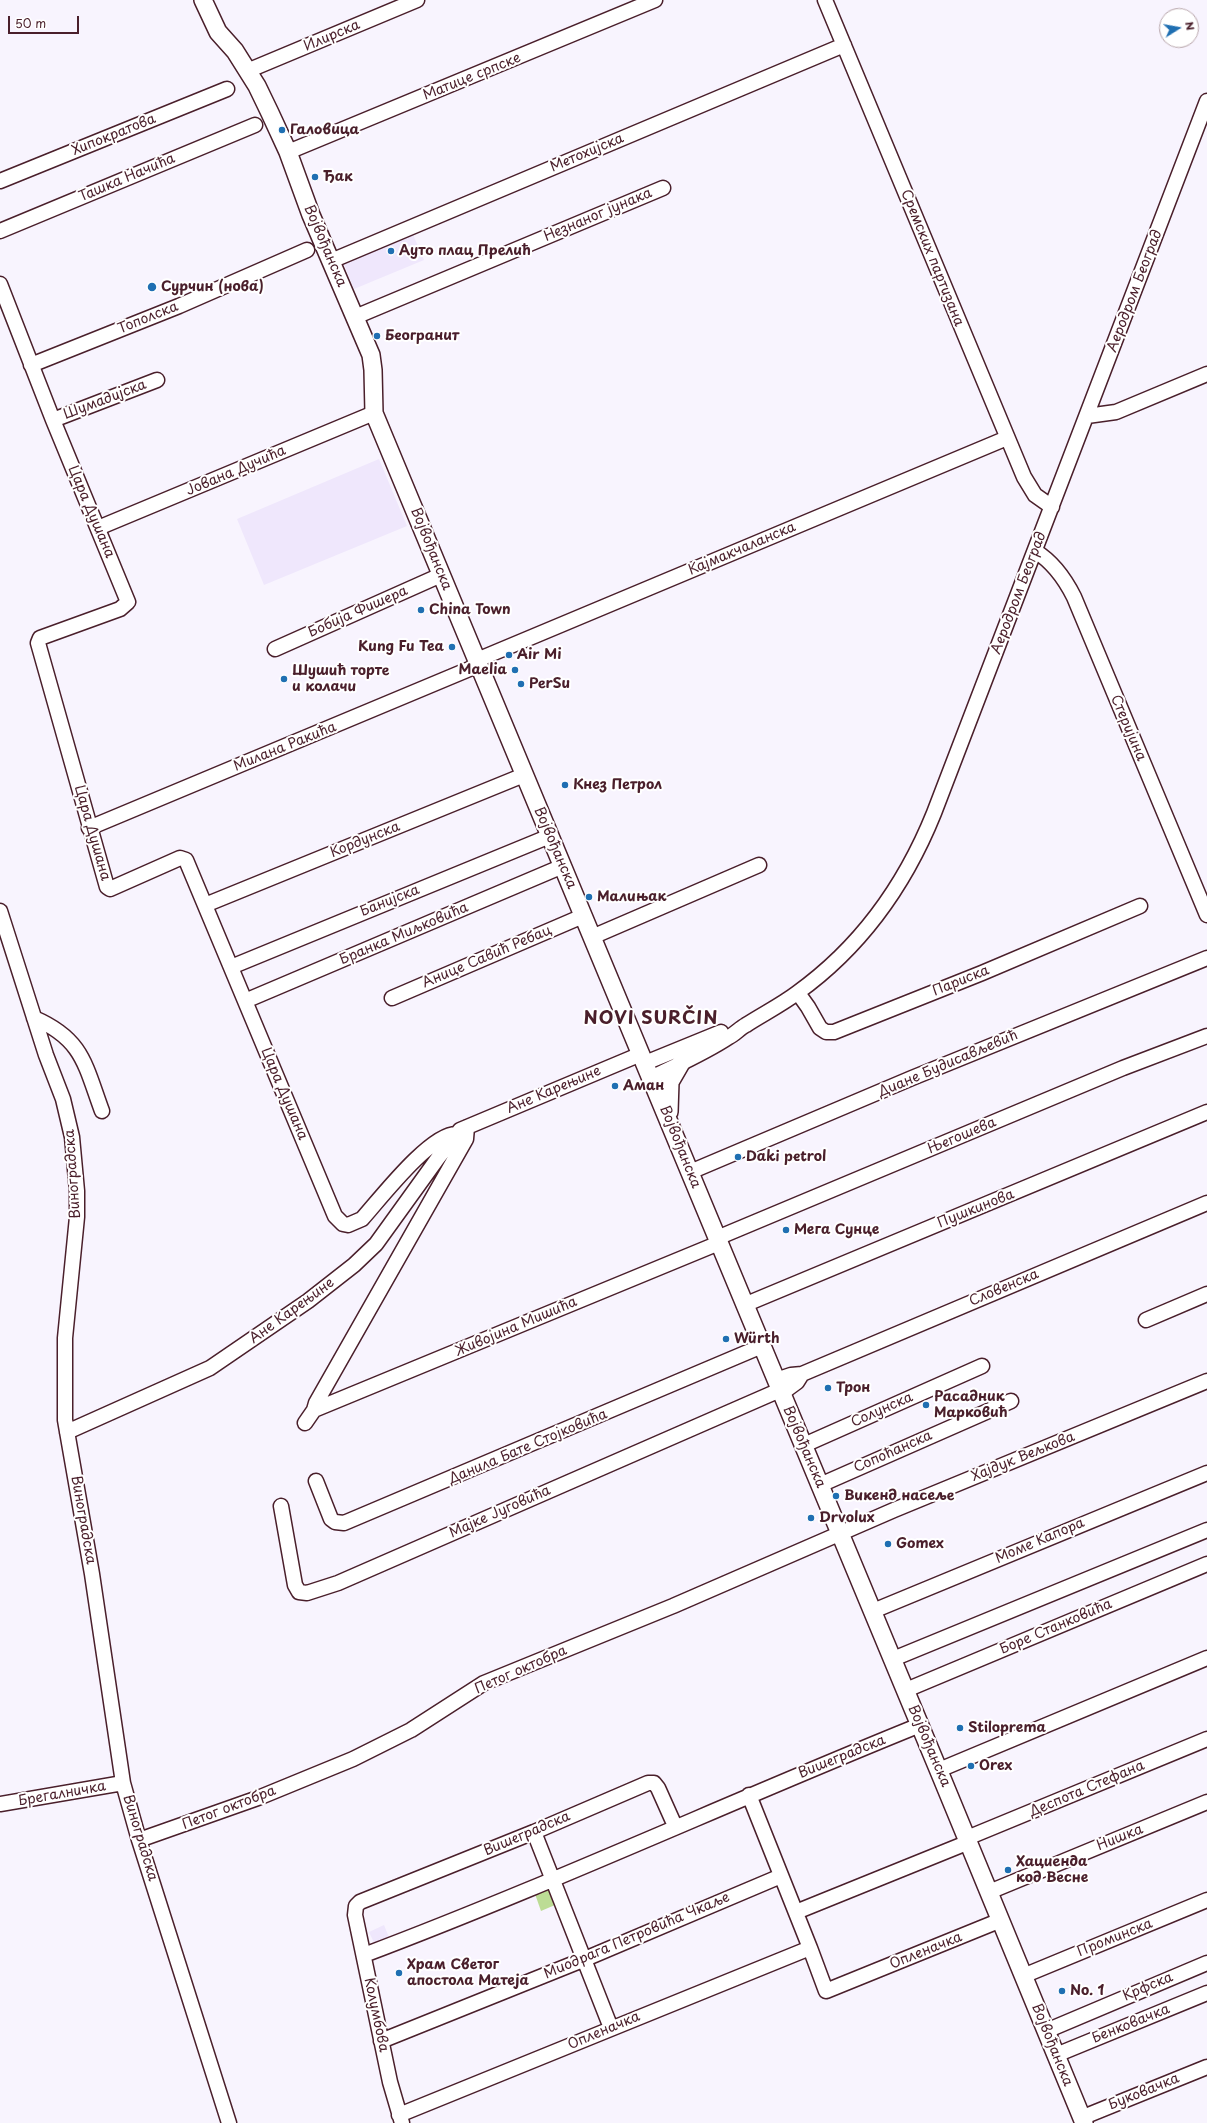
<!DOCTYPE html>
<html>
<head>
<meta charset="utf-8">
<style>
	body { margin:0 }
	#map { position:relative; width:1207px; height:2123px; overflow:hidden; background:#f8f4fe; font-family:"Playpen Sans",sans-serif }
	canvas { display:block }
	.north { position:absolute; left:1159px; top:8px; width:40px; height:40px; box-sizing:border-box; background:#fff; border:1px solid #b7a5aa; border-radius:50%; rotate:79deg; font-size:11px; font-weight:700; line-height:16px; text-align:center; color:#4a1f2b }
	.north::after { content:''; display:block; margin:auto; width:14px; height:18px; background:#1f6fb2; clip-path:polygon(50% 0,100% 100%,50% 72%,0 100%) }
	.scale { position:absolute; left:8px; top:16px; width:71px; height:18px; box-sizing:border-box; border:2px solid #4a1f2b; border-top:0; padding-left:5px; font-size:12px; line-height:14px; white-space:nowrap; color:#4a1f2b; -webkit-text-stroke:3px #fff; paint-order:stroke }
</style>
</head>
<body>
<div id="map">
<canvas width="1207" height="2123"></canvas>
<div class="north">N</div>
<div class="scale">50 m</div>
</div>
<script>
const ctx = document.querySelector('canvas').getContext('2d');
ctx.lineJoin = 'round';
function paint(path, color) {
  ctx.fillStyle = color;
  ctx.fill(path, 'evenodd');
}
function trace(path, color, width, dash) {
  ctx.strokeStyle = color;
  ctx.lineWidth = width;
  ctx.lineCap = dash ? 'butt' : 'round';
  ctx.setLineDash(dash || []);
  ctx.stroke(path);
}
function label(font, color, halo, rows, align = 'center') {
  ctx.font = font + ' "Playpen Sans",sans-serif';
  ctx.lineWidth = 4;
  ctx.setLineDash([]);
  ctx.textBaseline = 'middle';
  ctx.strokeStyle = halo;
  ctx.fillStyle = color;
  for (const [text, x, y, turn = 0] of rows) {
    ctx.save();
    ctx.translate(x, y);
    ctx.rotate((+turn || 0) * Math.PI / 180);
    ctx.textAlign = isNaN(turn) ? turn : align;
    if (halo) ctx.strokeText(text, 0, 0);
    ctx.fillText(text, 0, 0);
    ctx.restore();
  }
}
paint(new Path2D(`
	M411 230 424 260 354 289 342 259Z
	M379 459 407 526 264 585 237 519Z
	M384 1925 390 1940 376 1947 369 1932Z`), '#efe7fc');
paint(new Path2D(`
	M548 1888 555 1905 541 1911 535 1894Z`), '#bcdc95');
const minor = new Path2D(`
	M825 0 1024 477 1035 495 1052 507
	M247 71 417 0
	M288 152 655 0
	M0 181 227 89
	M0 231 255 125
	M331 261 844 45
	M0 284 53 420 128 602 120 609 40 638 38 643 107 887 110 889 180 858 186 860 335 1216 343 1224 348 1225 362 1219C380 1199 430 1134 456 1134
	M355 317 663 188
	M31 365 179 306 307 250
	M1087 416 1116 412 1207 374
	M53 420 157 380
	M98 528 374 413
	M1035 551C1053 562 1065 579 1074 597L1207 915
	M275 649 441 575
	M477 660 1007 438
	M89 828 479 665
	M205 905 524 775
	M0 911 46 1055 63 1099 72 1137 77 1191V1217L65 1338V1420L92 1574 123 1783 139 1840 229 2123
	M592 937 759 865
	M231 967 550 836
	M798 993 808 1007 820 1028 826 1032H834L982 973 1140 906
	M392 998 583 916
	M245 1001 563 866
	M34 1018C83 1039 85 1065 102 1111
	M645 1063 721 1032
	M651 1078C677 1065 705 1053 729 1037 735 1034 740 1028 746 1025 763 1014 781 1005 797 993 861 947 905 885 934 813L1207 101
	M690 1172 912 1078 1207 958
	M717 1238 1123 1068 1207 1036
	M744 1305 1207 1112
	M1146 1320 1207 1294
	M776 1380 791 1375 802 1374 1207 1203
	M782 1393 797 1382 802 1374
	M314 1410 316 1403 466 1139 467 1127
	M305 1423 314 1410 719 1243
	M67 1432 210 1368 308 1301 354 1265 376 1244 438 1158 460 1130 641 1054
	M804 1445 982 1366
	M316 1481 331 1519 335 1522 344 1523 762 1346
	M820 1485 1011 1401
	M281 1506 295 1585 299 1592 307 1593 338 1583 780 1390
	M873 1611 1207 1473
	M893 1659 1207 1530
	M906 1690 1207 1564
	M939 1770 1207 1658
	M0 1804 123 1783
	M534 1832 611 2028
	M967 1838 1207 1739
	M139 1840 258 1798 353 1759 411 1730 484 1683 673 1606 894 1510 1207 1381
	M989 1892 1207 1802
	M796 1912 969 1842
	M810 1948 826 1991 1001 1920
	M364 1955C552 1884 734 1800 920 1725
	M1023 1976 1207 1900
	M1046 2031 1207 1963
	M381 2041 585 1959 781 1876
	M1056 2055 1207 1993
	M399 2115 810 1948 749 1795
	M1081 2118 1207 2067
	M402 2123 390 2082 355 1915 356 1906 360 1902 534 1832 648 1783H654L658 1788 675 1826`);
const major = new Path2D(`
	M203 0 218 32 235 51 257 86 270 113 288 152 311 215 371 355 373 370 374 413 941 1776 1084 2123
	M669 1112 670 1082 681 1063`);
trace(minor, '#4a1f2b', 17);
trace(major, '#4a1f2b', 20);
trace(minor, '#fff', 14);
trace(major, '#fff', 17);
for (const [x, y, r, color] of [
	[282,130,4,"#1f6fb2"],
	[315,177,4,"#1f6fb2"],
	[391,251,4,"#1f6fb2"],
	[152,287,5,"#1f6fb2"],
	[377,336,4,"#1f6fb2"],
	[421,610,4,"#1f6fb2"],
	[452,647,4,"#1f6fb2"],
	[509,655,4,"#1f6fb2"],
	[515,670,4,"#1f6fb2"],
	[284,679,4,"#1f6fb2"],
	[521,684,4,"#1f6fb2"],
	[565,785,4,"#1f6fb2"],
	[589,897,4,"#1f6fb2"],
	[615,1086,4,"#1f6fb2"],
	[738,1157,4,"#1f6fb2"],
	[786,1230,4,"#1f6fb2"],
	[726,1339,4,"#1f6fb2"],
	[828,1388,4,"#1f6fb2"],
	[926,1405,4,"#1f6fb2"],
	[836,1496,4,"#1f6fb2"],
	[811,1518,4,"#1f6fb2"],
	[888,1544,4,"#1f6fb2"],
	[960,1728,4,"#1f6fb2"],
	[971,1766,4,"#1f6fb2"],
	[1008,1870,4,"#1f6fb2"],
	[399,1973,4,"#1f6fb2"],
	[1062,1991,4,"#1f6fb2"]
]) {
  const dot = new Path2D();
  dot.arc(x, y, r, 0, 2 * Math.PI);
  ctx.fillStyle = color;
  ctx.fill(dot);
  trace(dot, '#fff', 1.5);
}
label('14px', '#4a1f2b', '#fff', [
	["Илирска",332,36,-23],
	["Матице српске",472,77,-22],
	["Хипократова",114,135,-22],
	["Метохијска",587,153,-23],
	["Ташка Начића",127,178,-23],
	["Незнаног јунака",598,215,-23],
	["Војвођанска",325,246,67],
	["Сремских партизана",932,258,68],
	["Аеродром Београд",1135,291,-69],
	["Тополска",148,318,-22],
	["Шумадијска",105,400,-21],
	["Јована Дучића",236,471,-23],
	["Цара Душана",91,512,67],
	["Војвођанска",431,549,68],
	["Кајмакчаланска",742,549,-23],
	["Аеродром Београд",1019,593,-69],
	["Бобија Фишера",358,612,-24],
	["Стеријина",1128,728,67],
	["Милана Ракића",285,747,-22],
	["Цара Душана",92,833,74],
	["Кордунска",365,840,-22],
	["Војвођанска",555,848,67],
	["Банијска",390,901,-22],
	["Бранка Миљковића",404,934,-23],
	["Анице Савић Ребац",487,957,-23],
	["Париска",961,981,-22],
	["Диане Будисављевић",948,1064,-23],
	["Ане Карењине",554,1090,-23],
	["Цара Душана",284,1094,67],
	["Његошева",962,1136,-23],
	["Војвођанска",680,1147,68],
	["Виноградска",73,1174,-94],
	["Пушкинова",976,1209,-22],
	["Словенска",1004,1288,-23],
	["Ане Карењине",292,1311,-36],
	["Живојина Мишића",516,1327,-23],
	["Солунска",882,1410,-24],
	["Данила Бате Стојковића",528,1447,-23],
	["Војвођанска",804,1447,67],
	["Сопоћанска",893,1452,-24],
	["Хајдук Вељкова",1023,1457,-22],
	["Мајке Југовића",500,1512,-24],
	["Виноградска",83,1520,80],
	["Моме Капора",1040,1541,-23],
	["Боре Станковића",1056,1627,-23],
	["Петог октобра",521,1670,-24],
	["Војвођанска",929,1746,67],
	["Вишеградска",842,1757,-22],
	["Деспота Стефана",1087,1789,-23],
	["Брегалничка",62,1794,-10],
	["Петог октобра",229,1808,-21],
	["Вишеградска",527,1834,-23],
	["Виноградска",140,1838,73],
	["Нишка",1120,1838,-22],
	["Миодрага Петровића Чкаље",637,1936,-23],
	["Проминска",1115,1938,-22],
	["Опленачка",926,1951,-22],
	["Крфска",1148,1987,-23],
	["Колумбова",376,2015,78],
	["Бенковачка",1131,2024,-22],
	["Опленачка",604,2031,-23],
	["Војвођанска",1052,2045,68],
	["Буковачка",1144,2092,-22]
]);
label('bold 14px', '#4a1f2b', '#fff', [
	["Галовица",290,130],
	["Ђак",323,177],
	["Ауто плац Прелић",399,251],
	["Сурчин (нова)",161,287],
	["Београнит",385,336],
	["China Town",429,610],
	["Kung Fu Tea",444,647,"right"],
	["Air Mi",517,655],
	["Maelia",507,670,"right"],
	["Шушић торте",292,671],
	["и колачи",292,687],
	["PerSu",529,684],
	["Кнез Петрол",573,785],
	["Малињак",597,897],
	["Аман",623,1086],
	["Daki petrol",746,1157],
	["Мега Сунце",794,1230],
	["Würth",734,1339],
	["Трон",836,1388],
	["Расадник",934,1397],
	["Марковић",934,1413],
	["Викенд насеље",844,1496],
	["Drvolux",819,1518],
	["Gomex",896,1544],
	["Stiloprema",968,1728],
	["Orex",979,1766],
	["Хациенда",1016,1862],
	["код Весне",1016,1878],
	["Храм Светог",407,1965],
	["апостола Матеја",407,1981],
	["No. 1",1070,1991]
], 'left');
ctx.letterSpacing = '1px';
label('bold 18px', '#4a1f2b', '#fff', [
	["NOVI SURČIN",651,1019]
]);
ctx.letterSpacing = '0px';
</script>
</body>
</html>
